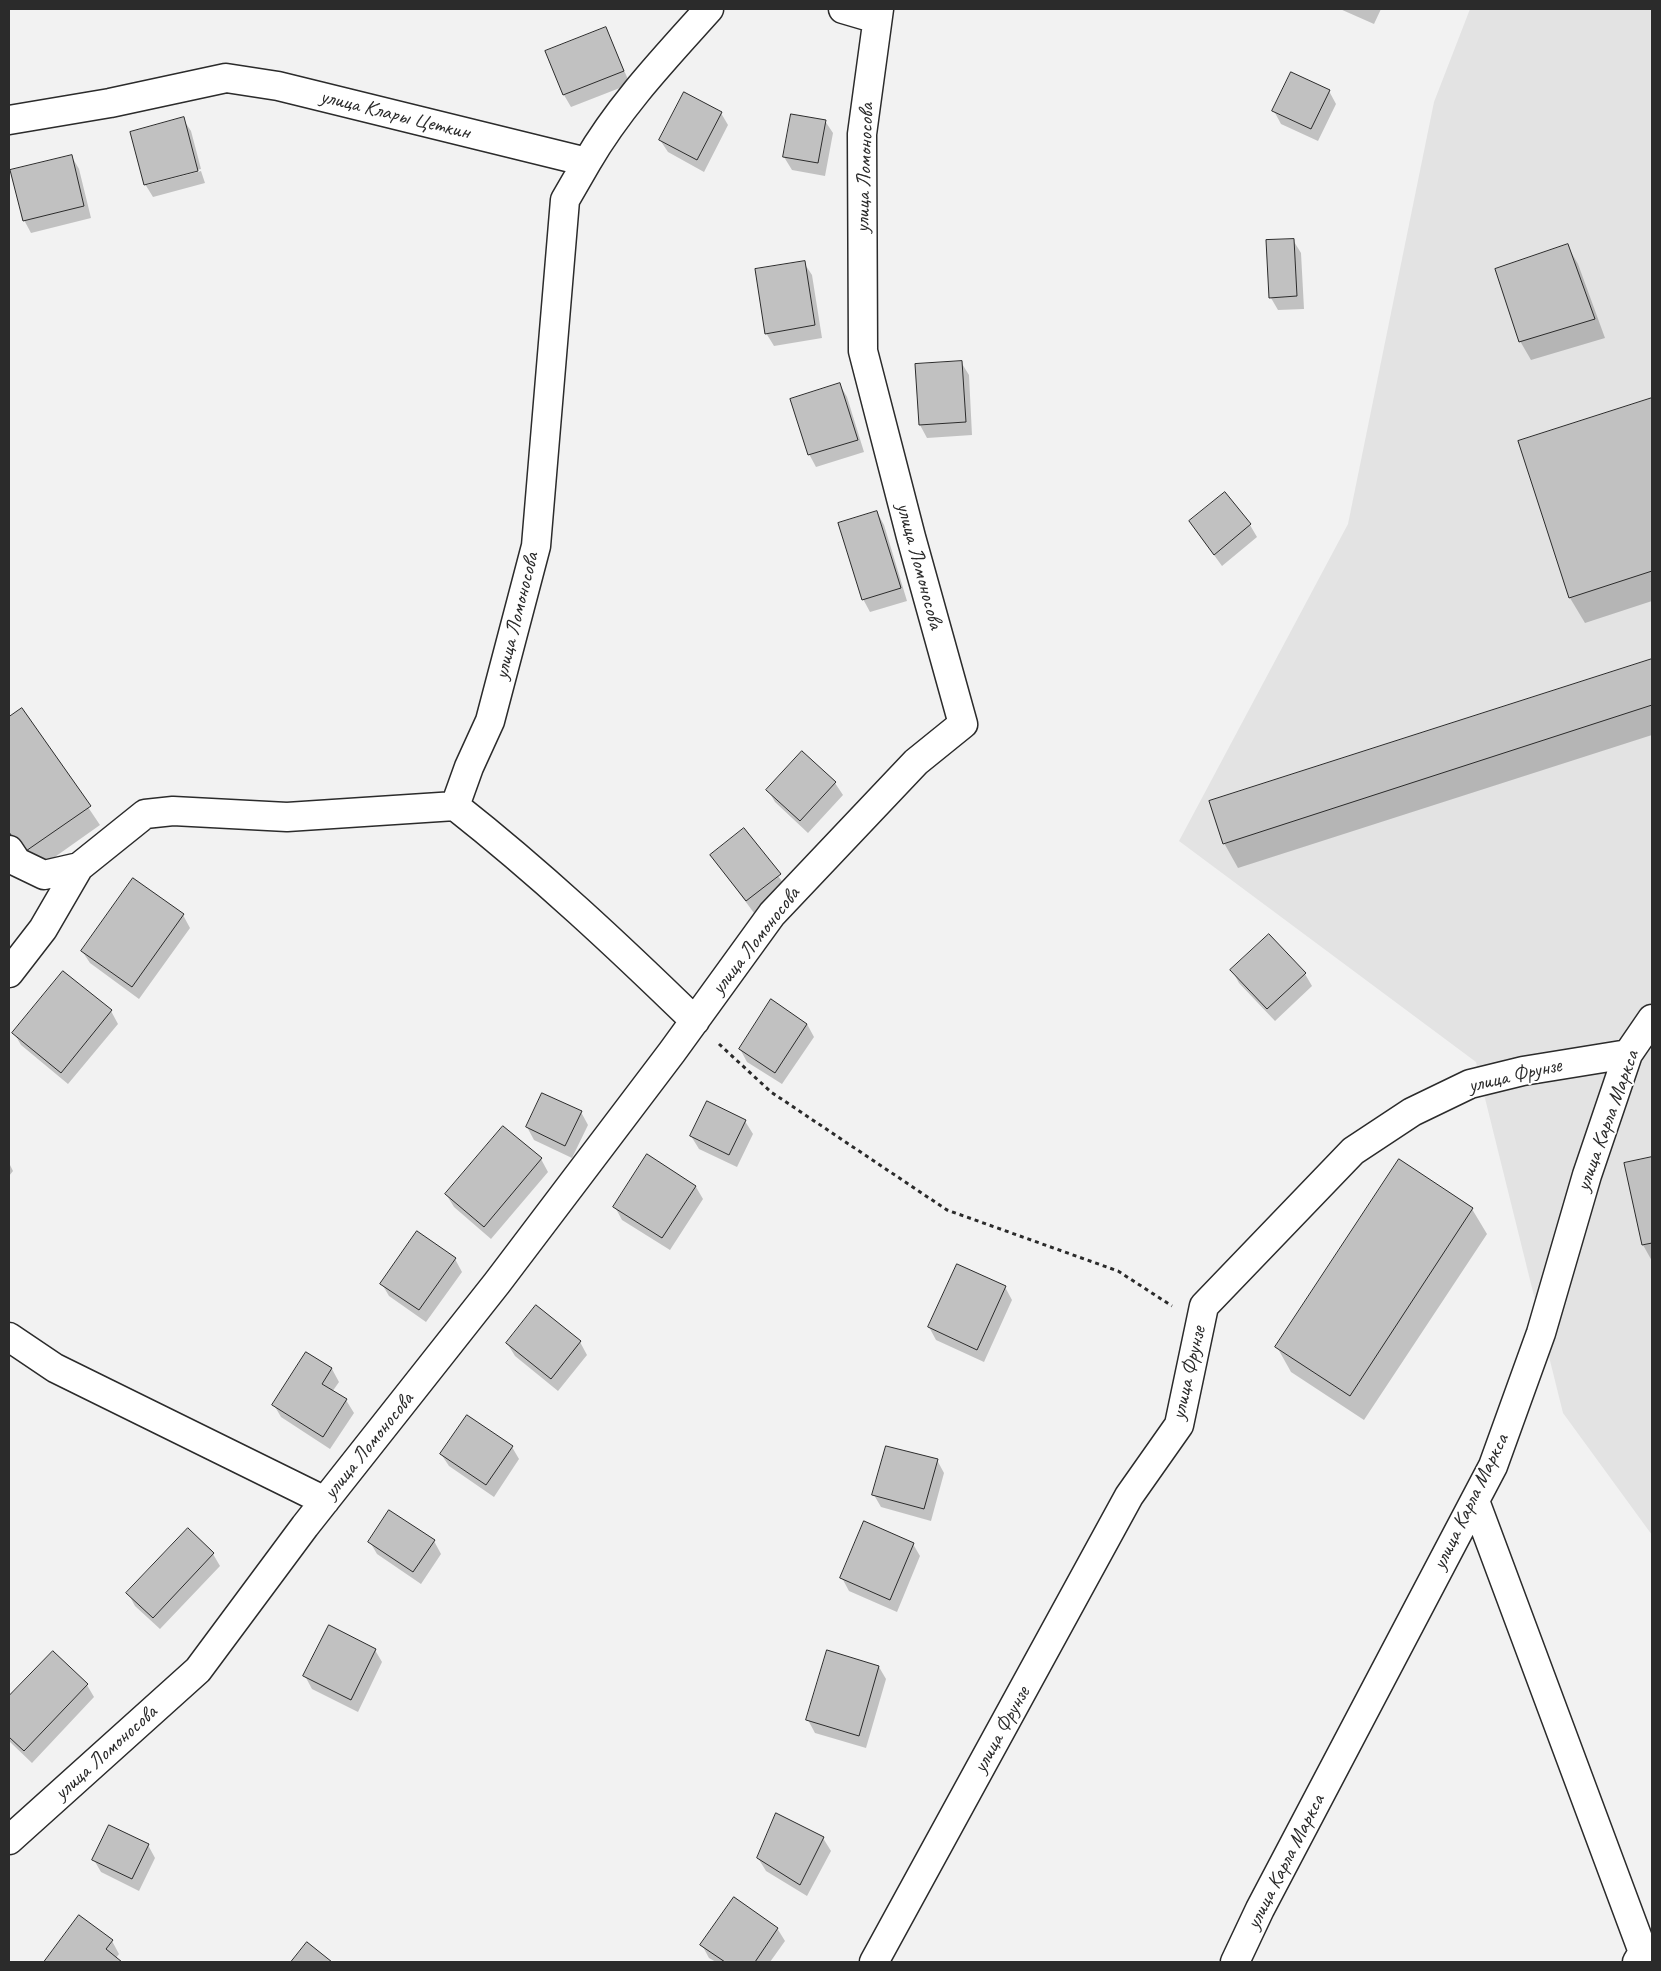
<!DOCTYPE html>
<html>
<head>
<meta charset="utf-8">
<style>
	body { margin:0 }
	#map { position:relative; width:1661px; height:1971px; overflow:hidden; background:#f2f2f2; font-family:Caveat,sans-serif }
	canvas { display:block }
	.frame { position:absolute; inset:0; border:10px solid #2b2b2b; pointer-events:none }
</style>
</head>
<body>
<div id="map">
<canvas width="1661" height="1971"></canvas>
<div class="frame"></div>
</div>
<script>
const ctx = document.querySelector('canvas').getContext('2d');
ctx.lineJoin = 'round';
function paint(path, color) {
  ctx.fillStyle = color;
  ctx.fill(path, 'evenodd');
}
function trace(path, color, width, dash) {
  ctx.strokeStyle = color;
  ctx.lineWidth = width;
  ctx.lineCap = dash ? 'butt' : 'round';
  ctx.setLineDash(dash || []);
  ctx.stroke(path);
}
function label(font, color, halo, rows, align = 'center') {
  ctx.font = font + ' Caveat,sans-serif';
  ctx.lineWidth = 4;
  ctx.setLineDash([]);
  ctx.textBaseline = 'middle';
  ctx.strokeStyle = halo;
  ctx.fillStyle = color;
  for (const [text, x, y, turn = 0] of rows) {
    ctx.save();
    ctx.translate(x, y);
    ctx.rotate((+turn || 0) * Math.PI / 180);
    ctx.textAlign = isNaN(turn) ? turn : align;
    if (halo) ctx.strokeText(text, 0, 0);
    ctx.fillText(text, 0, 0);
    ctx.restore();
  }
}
paint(new Path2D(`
	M1470 9H1652V1535L1563 1413 1476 1062 1179 841 1348 524 1434 102Z`), '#e3e3e3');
paint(new Path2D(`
	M1340 9H1381L1374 24Z
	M606 29 630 84 571 107 564 95Z
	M1329 91 1336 104 1318 141 1281 124 1274 111Z
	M721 113 728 125 704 172 668 152 660 140Z
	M183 119 191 131 201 169 147 183V185L201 171 205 183 153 197 145 184Z
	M825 121 833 133 825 176 792 170 784 157Z
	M72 157 79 169 91 218 31 233 24 220Z
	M1293 240 1301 253 1304 309 1278 310 1271 298Z
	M1567 245 1578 264 1605 338 1531 360 1520 341Z
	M804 263 812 275 822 338 774 346 766 333Z
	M961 362 969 375 972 435 927 438 920 425 917 365Z
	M840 385 847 397 864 452 816 467 809 454Z
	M1652 399V601L1585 623 1570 598 1520 442Z
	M877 512 884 525 907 601 870 612 863 599Z
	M1190 522 1250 525 1257 537 1222 566Z
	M1652 660V735L1238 868 1224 843 1211 802Z
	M22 709 100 825 35 871 9 833V718Z
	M802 753 835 783 843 795 808 833 775 802 768 790Z
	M744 830 787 888 754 913 711 855Z
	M183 915 190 928 139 999 90 963 82 951Z
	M1232 970 1305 974 1312 986 1275 1021 1239 983Z
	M63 972 111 1011 118 1024 68 1084 21 1045 14 1033Z
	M807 1024 814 1037 782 1084 747 1062 740 1049Z
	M581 1112 588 1125 572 1158 534 1140 527 1127Z
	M745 1121 753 1134 737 1167 699 1149 691 1136Z
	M1652 1158V1261L1643 1245 1626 1164Z
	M541 1159 548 1172 491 1239 454 1207 446 1194Z
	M9 1163 13 1171 9 1176Z
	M696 1187 703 1199 670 1250 622 1220 615 1207Z
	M1472 1209 1487 1234 1364 1420 1291 1372 1277 1347Z
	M455 1259 462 1272 426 1322 389 1296 382 1284Z
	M1005 1287 1012 1300 984 1362 936 1340 929 1327Z
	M580 1342 587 1355 558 1391 515 1356 507 1343Z
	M307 1353 332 1369 339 1382 332 1392 346 1400 354 1413 330 1449 281 1417 274 1405Z
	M512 1447 519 1459 494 1497 449 1466 441 1454Z
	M937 1460 944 1473 931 1521 881 1507 874 1495Z
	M434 1541 441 1554 421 1584 377 1554 370 1542Z
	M913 1544 920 1556 897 1612 849 1591 842 1578Z
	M213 1554 220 1566 160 1629 135 1606 128 1593Z
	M375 1650 382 1662 358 1712 312 1689 305 1676Z
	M53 1652 87 1685 94 1697 32 1763 9 1741V1698Z
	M879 1667 886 1679 866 1748 815 1733 808 1720Z
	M776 1815 823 1838 831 1851 807 1896 766 1871 758 1858Z
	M148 1845 155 1858 139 1891 101 1872 94 1860Z
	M79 1917 112 1941 119 1954 116 1958 121 1962H45Z
	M777 1928 785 1941 770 1962H716L709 1958 702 1945Z`), '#0003');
const building = new Path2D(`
	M606 27 624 71 563 95 545 51Z
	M1291 72 1330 90 1311 129 1272 111Z
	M684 92 722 112 697 160 659 140Z
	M791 114 826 120 818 163 783 157Z
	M184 117 198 171 144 185 130 132Z
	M72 155 84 206 23 221 10 170Z
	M1294 239 1297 296 1269 298 1266 240Z
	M1568 244 1595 319 1519 342 1495 269Z
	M805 261 815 325 765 334 755 269Z
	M962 361 966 422 919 425 915 364Z
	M840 383 858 440 808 455 790 399Z
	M1652 398V571L1569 598 1518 441Z
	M1225 492 1251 524 1214 555 1189 521Z
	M877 511 901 588 862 600 838 523Z
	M1652 659V705L1223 844 1209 801Z
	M22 708 91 806 23 853 9 832V717Z
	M802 751 836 782 800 821 766 790Z
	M744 828 781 874 746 901 710 855Z
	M133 878 184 914 132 987 81 951Z
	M1269 934 1306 973 1267 1009 1230 970Z
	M63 971 112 1010 61 1073 12 1033Z
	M771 999 807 1024 775 1073 739 1049Z
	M542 1093 582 1111 565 1146 526 1127Z
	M707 1101 746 1120 729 1155 690 1136Z
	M503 1126 542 1158 484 1227 445 1194Z
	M647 1154 696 1186 662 1238 613 1207Z
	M1652 1157V1243L1642 1245 1624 1163Z
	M1399 1159 1473 1208 1350 1396 1275 1347Z
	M417 1231 456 1258 419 1310 380 1284Z
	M957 1264 1006 1286 977 1350 928 1327Z
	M536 1305 581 1341 551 1379 506 1343Z
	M306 1352 332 1368 322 1384 347 1399 323 1437 272 1405Z
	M467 1415 513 1446 486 1485 440 1454Z
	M886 1446 938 1459 924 1509 872 1495Z
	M389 1510 435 1540 413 1572 368 1542Z
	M864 1521 914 1543 890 1600 840 1578Z
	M188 1528 214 1553 153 1618 126 1593Z
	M329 1625 376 1649 351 1700 303 1676Z
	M827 1650 879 1666 859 1736 806 1720Z
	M53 1651 88 1684 24 1751 9 1737V1696Z
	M776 1813 824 1837 800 1885 757 1858Z
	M109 1825 149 1844 132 1879 92 1860Z
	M734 1897 778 1928 755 1962H725L700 1945Z
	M79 1915 113 1940 106 1949 122 1962H44Z
	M307 1942 332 1962H291Z`);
paint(building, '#c1c1c1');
trace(building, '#2b2b2b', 1);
const minor = new Path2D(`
	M843 9 877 19
	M9 120 110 103 226 78 278 86 587 162C620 105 666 57 709 9
	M587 162 565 200 536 546 490 721 469 767 455 806C540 873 618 946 695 1021
	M9 850 17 862 44 875 79 867 145 814 173 811 287 817 455 806
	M9 973 43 929 79 867
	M9 1337 55 1368 325 1501
	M1475 1501 1643 1952 1637 1962
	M9 1840 198 1670 305 1526 497 1283 672 1052 772 914 916 762 963 724 911 537 863 351 862 134 879 9
	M874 1962 1129 1496 1179 1425 1204 1306 1353 1151 1412 1112 1470 1084 1523 1071 1628 1054
	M1235 1962 1260 1909 1493 1466 1541 1333 1587 1175 1628 1054 1652 1019`);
trace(minor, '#2b2b2b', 31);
trace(new Path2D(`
	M719 1044 771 1092 947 1210 1118 1271 1172 1306`), '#2b2b2b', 3, [4, 4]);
trace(minor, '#fff', 28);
label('21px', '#2b2b2b', '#fff', [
	["улица Клары Цеткин",395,115,14],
	["улица Ломоносова",865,168,-88],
	["улица Ломоносова",919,566,75],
	["улица Ломоносова",517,616,-76],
	["улица Ломоносова",756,941,-52],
	["улица Фрунзе",1515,1076,-13],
	["улица Карла Маркса",1608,1121,-70],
	["улица Фрунзе",1189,1373,-77],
	["улица Ломоносова",369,1446,-51],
	["улица Карла Маркса",1471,1502,-64],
	["улица Фрунзе",1002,1730,-61],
	["улица Ломоносова",106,1753,-42],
	["улица Карла Маркса",1286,1862,-63]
]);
</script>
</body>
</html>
